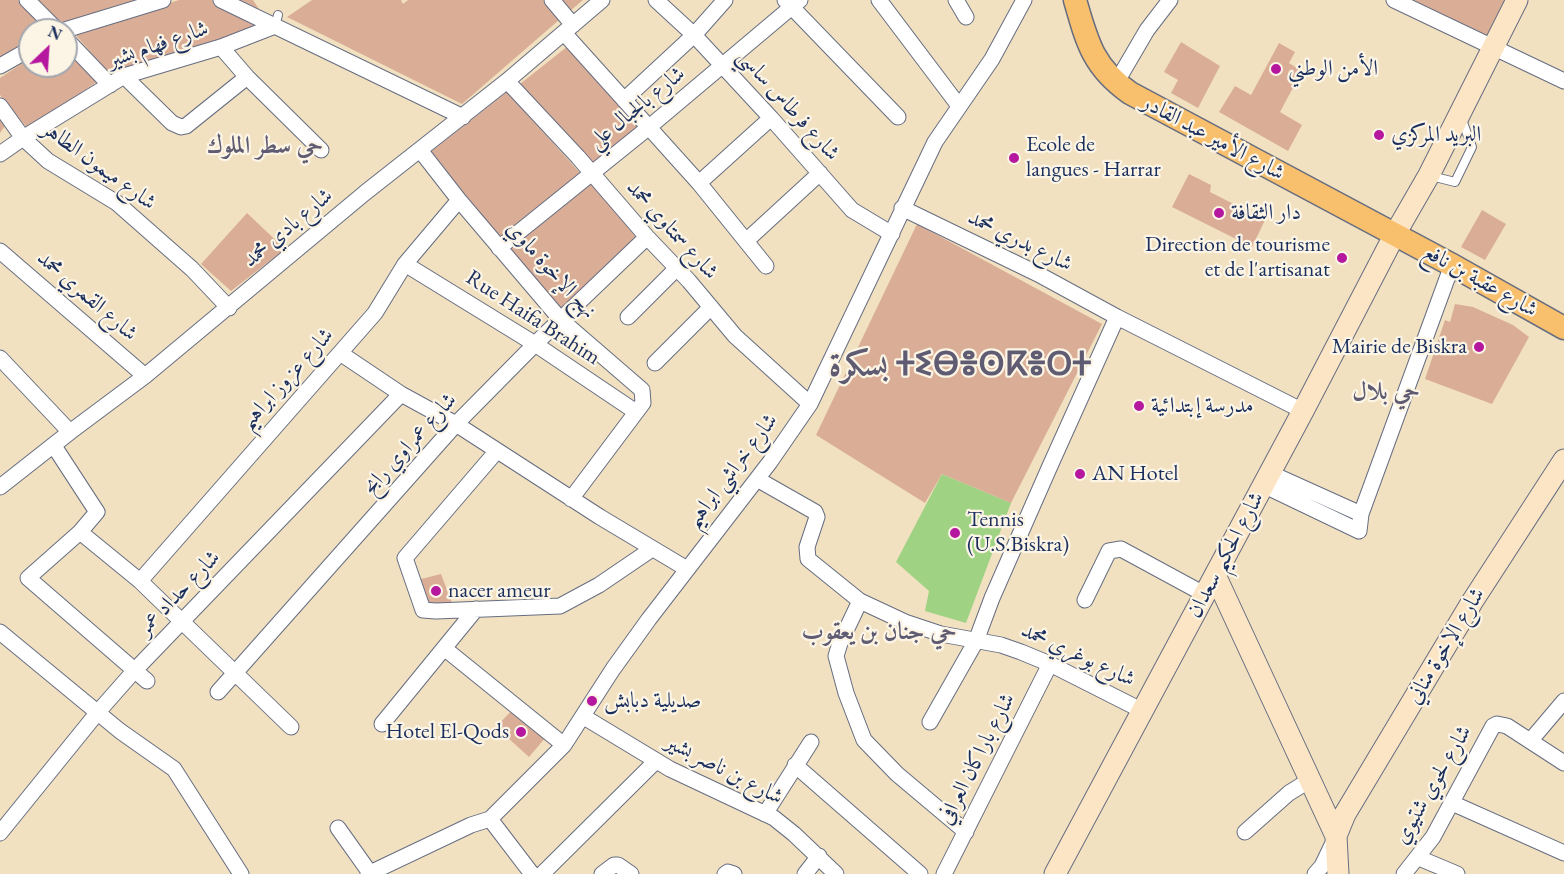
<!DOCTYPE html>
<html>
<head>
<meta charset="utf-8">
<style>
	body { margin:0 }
	#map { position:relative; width:1564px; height:874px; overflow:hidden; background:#f1e1c1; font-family:"EB Garamond",serif }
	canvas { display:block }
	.north { position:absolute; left:18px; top:18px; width:60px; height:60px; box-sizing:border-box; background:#fcf5e5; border:2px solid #a2a6af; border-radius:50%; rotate:25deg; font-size:16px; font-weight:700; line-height:24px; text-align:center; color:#1b2f5e }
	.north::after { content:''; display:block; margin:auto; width:21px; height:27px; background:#b5179e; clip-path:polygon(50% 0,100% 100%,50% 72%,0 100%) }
</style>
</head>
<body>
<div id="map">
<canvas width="1564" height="874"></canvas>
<div class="north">N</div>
</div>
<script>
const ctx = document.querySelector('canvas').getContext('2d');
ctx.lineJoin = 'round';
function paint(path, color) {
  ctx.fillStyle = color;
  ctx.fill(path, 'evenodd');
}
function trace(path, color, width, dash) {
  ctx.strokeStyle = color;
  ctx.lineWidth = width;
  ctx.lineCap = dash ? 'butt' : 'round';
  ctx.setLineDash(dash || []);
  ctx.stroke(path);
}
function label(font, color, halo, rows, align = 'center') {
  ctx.font = font + ' "EB Garamond",Amiri,"Noto Sans Tifinagh",serif';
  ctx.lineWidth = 4.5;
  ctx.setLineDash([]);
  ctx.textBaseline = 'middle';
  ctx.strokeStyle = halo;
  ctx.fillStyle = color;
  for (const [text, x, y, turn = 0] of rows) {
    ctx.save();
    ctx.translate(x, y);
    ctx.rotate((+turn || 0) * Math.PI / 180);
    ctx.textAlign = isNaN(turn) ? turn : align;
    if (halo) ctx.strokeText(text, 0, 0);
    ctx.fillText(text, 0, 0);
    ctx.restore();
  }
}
paint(new Path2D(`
	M942 474 1011 503 966 623 925 611 929 591 896 562Z`), '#9fd283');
paint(new Path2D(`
	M0 0H18L50 30H30V42L0 61Z
	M33 0H147L60 27Z
	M179 0H212L256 27 111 76 74 33Z
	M240 0H253L259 9Z
	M312 0H401L403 4 408 0H543L559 20 462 104 287 17Z
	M561 0H583L570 11Z
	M1408 0H1507L1489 38Z
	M1181 42 1220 66 1198 108 1171 93 1178 80 1164 72Z
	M1279 43 1295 52 1289 63 1302 71 1280 112 1302 125 1288 151 1219 112 1235 86 1251 95Z
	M66 46 98 81 28 129 0 95V78L30 58V66H66Z
	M568 46 637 127 591 166 520 84Z
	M507 92 581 174 501 238 428 154Z
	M0 115 7 123 0 133Z
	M1189 174 1211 185 1210 192 1265 220 1252 247 1172 207Z
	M590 181 639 241 561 314 511 249 555 205Z
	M1482 210 1506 224 1485 260 1461 247Z
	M247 213 285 249 231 291 201 264Z
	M917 224 1102 324 1011 503 942 474 925 503 816 435Z
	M1455 304 1473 307 1513 325 1529 337 1492 404 1425 379 1445 320 1450 322Z
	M441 574 452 603 430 607 421 579Z
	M514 708 546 737 529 757 496 727Z`), '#daae96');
const lane = new Path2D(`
	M275 26 278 15
	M1431 176 1455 182 1472 147 1462 120`);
const street = new Path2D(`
	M27 0 57 30
	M221 0 463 117
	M552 0 573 25
	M656 0 694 35 771 118 852 210 892 234
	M785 0 898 117
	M879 0 959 106
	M956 0 966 17
	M1394 0 1564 81
	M65 30 163 0
	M564 33 699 183 766 266
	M66 39 110 85
	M221 47 247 77 321 150
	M0 66 30 49
	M124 76 172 123 181 127 186 126 247 77
	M507 81 578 157 647 237 689 281 735 336 810 404
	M1116 83 1147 30 1170 0
	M624 100 694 35 725 0
	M0 106 23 138 48 161 117 203 192 269 229 308
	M420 150 459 200 561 320 642 390 643 403 571 499
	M0 154 23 138 124 76 221 47 275 26
	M699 183 771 118
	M902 208 1038 274 1117 317 1303 411
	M746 241 820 173
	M499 248 648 128 800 0
	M0 251 145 376
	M405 264 535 344 636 412
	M628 317 677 268
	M340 353 401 394 456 424 600 517 687 569
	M0 358 70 432
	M655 363 711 307
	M54 446 97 512 80 532 28 578 147 681
	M496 452 405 558 423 610 436 611 560 606 599 585 652 549
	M1270 473 1361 514
	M757 479 815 512 817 517 807 547 808 559 860 601 905 622 941 634 1001 645 1021 652 1050 664 1143 711
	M1263 485 1359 531 1361 514 1452 265
	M0 487 70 432 145 376 366 192 507 81 602 0
	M80 532 140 581 291 727
	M140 581 375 313 405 264 459 200
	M1085 600 1109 551 1121 549 1204 594
	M860 601 840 643 836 656 846 693 864 740 897 774 966 832
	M0 632 120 731 174 769 241 874
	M444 648 564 745
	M218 692 456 424 535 344 647 237
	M584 717 670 769 774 818 794 834 836 874
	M930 722 976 641 992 598 1050 466 1117 317
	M382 724 476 609
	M1531 740 1564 701
	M795 765 920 874
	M1452 803 1564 853
	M765 814 811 742
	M490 819 532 874
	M338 828 370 873
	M1245 832 1289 793 1310 780
	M0 833 98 712 135 670 401 394
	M1419 858 1457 874
	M368 874 471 825 490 819 564 745 613 669 649 619 770 462 810 404 935 142 992 59 1024 0
	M542 874 656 761
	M602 874 614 865H618L631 874
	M725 874 728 872 734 874
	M805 874 819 856
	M944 874 1050 664
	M1315 874 1322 866 1334 841
	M1404 874 1433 837 1493 726 1497 724 1507 726 1564 763`);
const secondary = new Path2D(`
	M1215 575 1336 836 1338 874
	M1336 836 1345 814 1472 602 1564 460
	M1055 874 1303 411 1395 234 1429 175 1517 0`);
const primary = new Path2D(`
	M1075 0C1087 42 1093 67 1130 93L1452 265 1564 328`);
trace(lane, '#666d81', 10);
trace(street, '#666d81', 17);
trace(secondary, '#666d81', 23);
trace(primary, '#666d81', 25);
trace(lane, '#fff', 8);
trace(street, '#fff', 15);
trace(secondary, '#fce5c4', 21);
trace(primary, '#f8bf6c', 22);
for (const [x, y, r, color] of [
	[1276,69,6,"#b5179e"],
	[1379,135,6,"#b5179e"],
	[1014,158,6,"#b5179e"],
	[1219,213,6,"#b5179e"],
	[1342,258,6,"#b5179e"],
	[1479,347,6,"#b5179e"],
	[1139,406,6,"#b5179e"],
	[1080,474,6,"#b5179e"],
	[955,533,6,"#b5179e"],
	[436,591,6,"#b5179e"],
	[592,701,6,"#b5179e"],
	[521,732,6,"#b5179e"]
]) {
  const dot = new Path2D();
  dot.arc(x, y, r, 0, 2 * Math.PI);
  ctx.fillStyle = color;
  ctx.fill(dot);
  trace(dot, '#fcf5e5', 2);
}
label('22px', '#1b2f5e', '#fcf5e5', [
	["شارع فهام بشير",158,45,-19],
	["شارع فرطاس ساسي",788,105,48],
	["شارع بالجبال علي",637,108,-39],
	["شارع الأمير عبد القادر",1213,138,28],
	["شارع ميمون الطاهر",99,166,36],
	["شارع بادي محمد",288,228,-40],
	["شارع سمتاوي محمد",672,230,48],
	["شارع بدري محمد",1020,241,26],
	["نهج الإخوة ماوي",551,270,48],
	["شارع عقبة بن نافع",1480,281,29],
	["شارع القمري محمد",87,296,41],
	["Rue Haifa Brahim",533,318,33],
	["شارع عزوز ابراهيم",287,379,-48],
	["شارع عمراوي رابح",410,444,-48],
	["شارع خراشي ابراهيم",732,471,-53],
	["شارع الحكيم سعدان",1226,555,-62],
	["شارع حداد عمر",179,593,-46],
	["شارع الإخوة مناني",1446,646,-59],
	["شارع بوغري محمد",1078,655,25],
	["شارع باراكان العرافي",977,759,-63],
	["شارع بن ناصر بشير",724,770,27],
	["شارع لحوي شتيوي",1433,785,-60]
]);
label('22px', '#1b2f5e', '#fcf5e5', [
	["الأمن الوطني",1288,69],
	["البريد المركزي",1391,135],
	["Ecole de",1026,145],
	["langues - Harrar",1026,170],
	["دار الثقافة",1231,213],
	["Direction de tourisme",1330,245,"right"],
	["et de l'artisanat",1330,270,"right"],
	["Mairie de Biskra",1467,347,"right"],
	["مدرسة إبتدائية",1151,406],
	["AN Hotel",1092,474],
	["Tennis",967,520],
	["(U.S.Biskra)",967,545],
	["nacer ameur",448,591],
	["صديلية دبابش",604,701],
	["Hotel El-Qods",509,732,"right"]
], 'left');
label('bold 24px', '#5e5b72', '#fcf5e5', [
	["حي سطر الملوك",265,146],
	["حي بلال",1386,392],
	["حي جنان بن يعقوب",879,632]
]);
label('bold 34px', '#5e5b72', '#fcf5e5', [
	["بسكرة ⵜⵉⴱⴻⵙⴽⴻⵔⵜ",960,366]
]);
</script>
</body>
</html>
